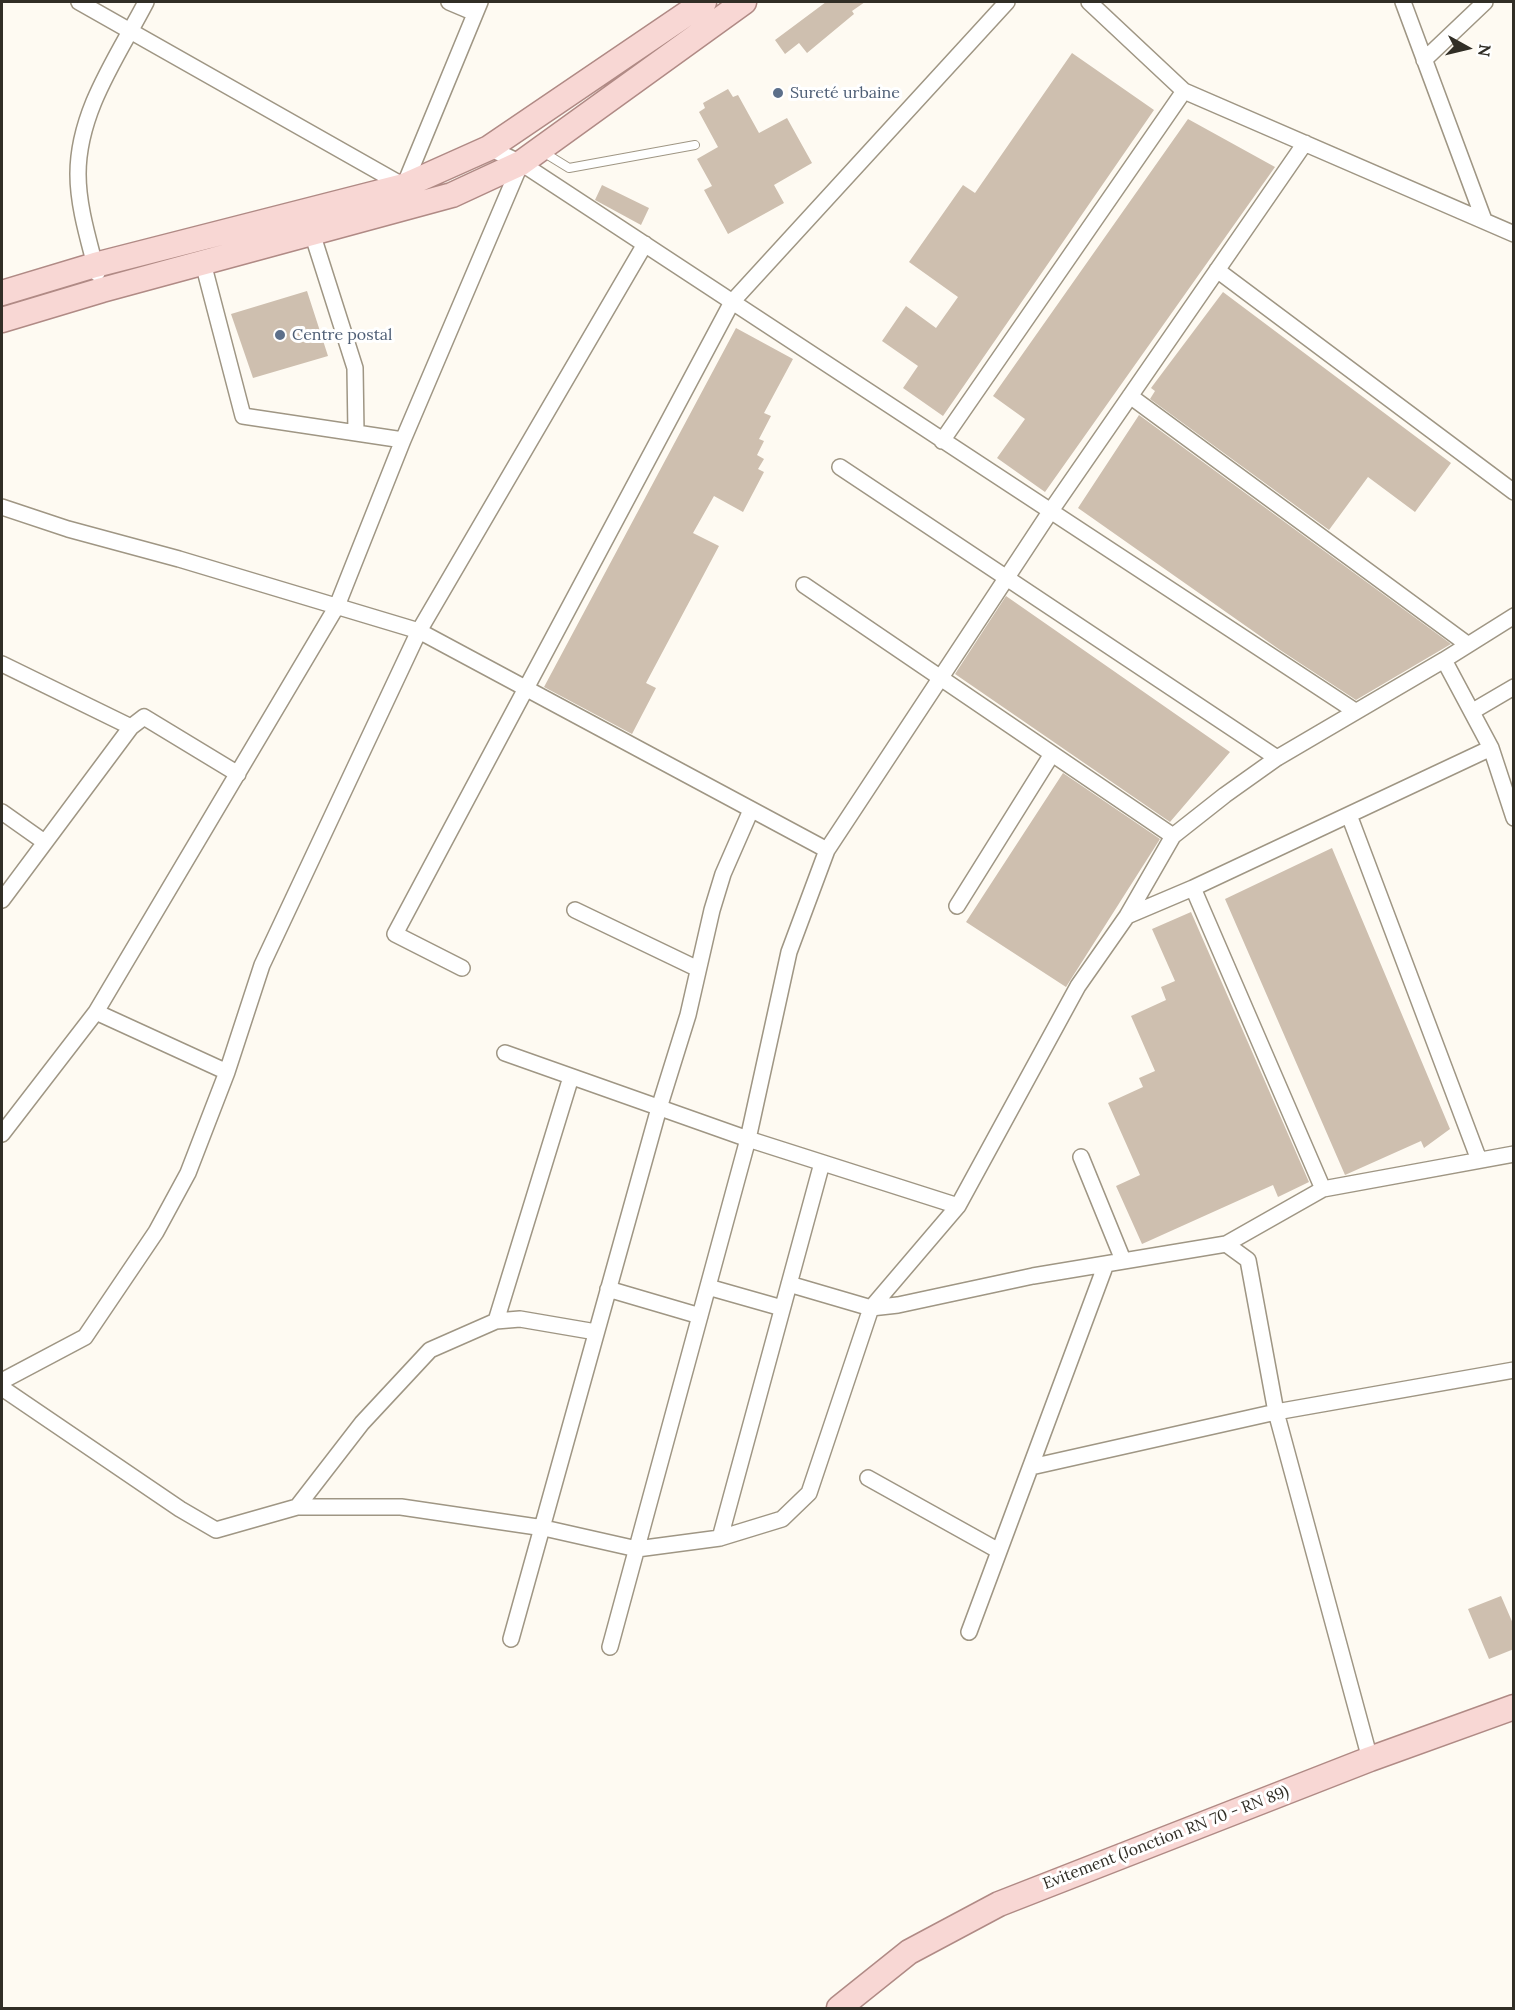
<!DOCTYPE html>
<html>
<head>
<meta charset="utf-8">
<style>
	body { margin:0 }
	#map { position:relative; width:1515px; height:2010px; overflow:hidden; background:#fefaf2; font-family:Lora,serif }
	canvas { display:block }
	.frame { position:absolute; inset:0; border:3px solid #312e26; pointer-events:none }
	.north { position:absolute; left:1437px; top:18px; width:60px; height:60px; -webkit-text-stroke:4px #fff; paint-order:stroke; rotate:98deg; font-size:16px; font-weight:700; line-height:24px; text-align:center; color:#312e26 }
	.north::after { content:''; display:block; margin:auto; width:21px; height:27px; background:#312e26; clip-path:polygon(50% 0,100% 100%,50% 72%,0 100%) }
</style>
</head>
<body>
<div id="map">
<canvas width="1515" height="2010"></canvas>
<div class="frame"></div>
<div class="north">N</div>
</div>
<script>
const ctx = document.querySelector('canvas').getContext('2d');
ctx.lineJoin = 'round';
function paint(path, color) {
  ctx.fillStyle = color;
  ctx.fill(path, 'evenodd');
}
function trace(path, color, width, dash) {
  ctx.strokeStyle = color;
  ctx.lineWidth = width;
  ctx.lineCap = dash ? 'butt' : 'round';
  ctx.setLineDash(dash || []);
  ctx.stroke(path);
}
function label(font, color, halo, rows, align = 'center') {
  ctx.font = font + ' Lora,serif';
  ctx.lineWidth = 6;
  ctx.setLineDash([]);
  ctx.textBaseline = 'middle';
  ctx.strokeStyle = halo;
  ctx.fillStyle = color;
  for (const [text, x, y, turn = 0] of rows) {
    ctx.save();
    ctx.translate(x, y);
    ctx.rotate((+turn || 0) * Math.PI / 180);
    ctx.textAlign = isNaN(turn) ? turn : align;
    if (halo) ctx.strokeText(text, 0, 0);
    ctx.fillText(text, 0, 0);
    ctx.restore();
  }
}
paint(new Path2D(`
	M826 2H865L852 11 854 14 807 53 799 43 785 54 775 40Z
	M1072 53 1154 110 943 416 903 388 918 366 882 341 906 306 936 328 958 297 909 262 963 185 975 193Z
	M728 89 733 97 738 95 759 133 787 118 812 163 774 185 784 203 728 234 704 190 712 186 697 159 718 147 699 112 705 108 703 103Z
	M1188 119 1275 167 1045 492 997 458 1025 419 993 396Z
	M602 185 649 208 641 225 595 200Z
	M307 291 328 356 253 378 231 314Z
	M1223 292 1451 463 1415 512 1368 477 1329 530 1150 399 1155 391 1151 388Z
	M736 328 793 359 764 413 771 416 759 439 764 441 757 455 764 459 758 469 764 472 743 512 714 496 693 533 719 546 646 683 656 688 632 734 544 687Z
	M1139 415 1451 644 1356 700 1280 650 1078 508Z
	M1006 596 1230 752 1170 822 955 674Z
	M1063 773 1160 839 1066 987 966 922Z
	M1332 848 1450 1129 1424 1148 1421 1141 1345 1175 1225 899Z
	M1191 912 1309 1182 1278 1197 1273 1185 1142 1244 1116 1186 1140 1175 1108 1103 1143 1087 1139 1078 1155 1071 1131 1016 1166 1000 1161 987 1175 981 1152 929Z
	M1501 1596 1514 1626V1649L1489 1659 1468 1609Z`), '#cebfaf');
const service = new Path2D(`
	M543 152 569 168 695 145`);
const minor = new Path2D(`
	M79 2 404 186 480 2
	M449 2 475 13
	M1089 2 1184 91 1514 234
	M1403 2 1484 220
	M1424 60 1485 2
	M489 148 521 163 1355 711
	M312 233 355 368 356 433
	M203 263 243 416 403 440
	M1217 270 1514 492
	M97 273C89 241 78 207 78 174 78 111 118 56 146 2
	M1130 396 1467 644
	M942 441 1184 91
	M840 467 1277 758
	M2 507 68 529 179 559 419 631 827 850
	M804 585 1173 836
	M1444 660 1491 748 1514 818
	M2 664 131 727 2 900
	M1473 711 1514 687
	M131 727 144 717 238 774
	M2 812 43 841
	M1349 815 1479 1160
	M1193 888 1323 1189 1514 1154
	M957 906 1052 754
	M575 910 698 969
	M1127 916 1193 888 1491 748
	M462 968 395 934 732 302 1007 2
	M96 1012 227 1072
	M505 1053 748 1139 958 1206
	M2 1134 96 1012 337 606 403 440 521 163
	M1081 1157 1123 1260
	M1226 1244 1323 1189
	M789 1284 871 1308 898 1305 1033 1276 1226 1244 1248 1260 1276 1412 1370 1759
	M708 1287 782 1308
	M608 1289 700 1316
	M496 1321 571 1077
	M2 1381 85 1337 156 1232 188 1173 227 1072 262 965 419 631 645 244
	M2 1388 180 1509 216 1530 297 1507H401L544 1528 637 1549 720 1538 782 1519 809 1493 871 1308 958 1206 1078 986 1127 916 1173 836 1225 795 1277 758 1444 660 1514 616
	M1031 1467 1276 1412 1514 1370
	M868 1478 999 1551
	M297 1507 362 1423 430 1350 496 1321 520 1319 596 1332
	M720 1538 822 1163
	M969 1632 1106 1264
	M511 1639 659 1108 688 1015 712 910 723 874 751 810
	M610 1647 748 1139 789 952 827 850 1050 512 1305 143`);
const primary = new Path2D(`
	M2 293 95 265 404 186 489 148 704 2
	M2 320 102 290 452 195 521 163 744 2
	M839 2008 909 1952 999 1904 1370 1759 1514 1707`);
trace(service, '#9f9684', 10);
trace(minor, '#9f9684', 18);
trace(primary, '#b08a85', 27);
trace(service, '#fff', 8);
trace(minor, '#fff', 15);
trace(primary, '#f8d7d4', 24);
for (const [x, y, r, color] of [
	[778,93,6,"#5c6f8a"],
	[280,335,6,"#5c6f8a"]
]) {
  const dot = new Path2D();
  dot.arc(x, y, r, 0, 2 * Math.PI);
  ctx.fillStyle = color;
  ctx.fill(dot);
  trace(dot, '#fff', 2);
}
label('16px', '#4e5e75', '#fff', [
	["Sureté urbaine",790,93],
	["Centre postal",292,335]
], 'left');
label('16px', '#312e26', '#fff', [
	["Evitement (Jonction RN 70 - RN 89)",1166,1838,-21]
]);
</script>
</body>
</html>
